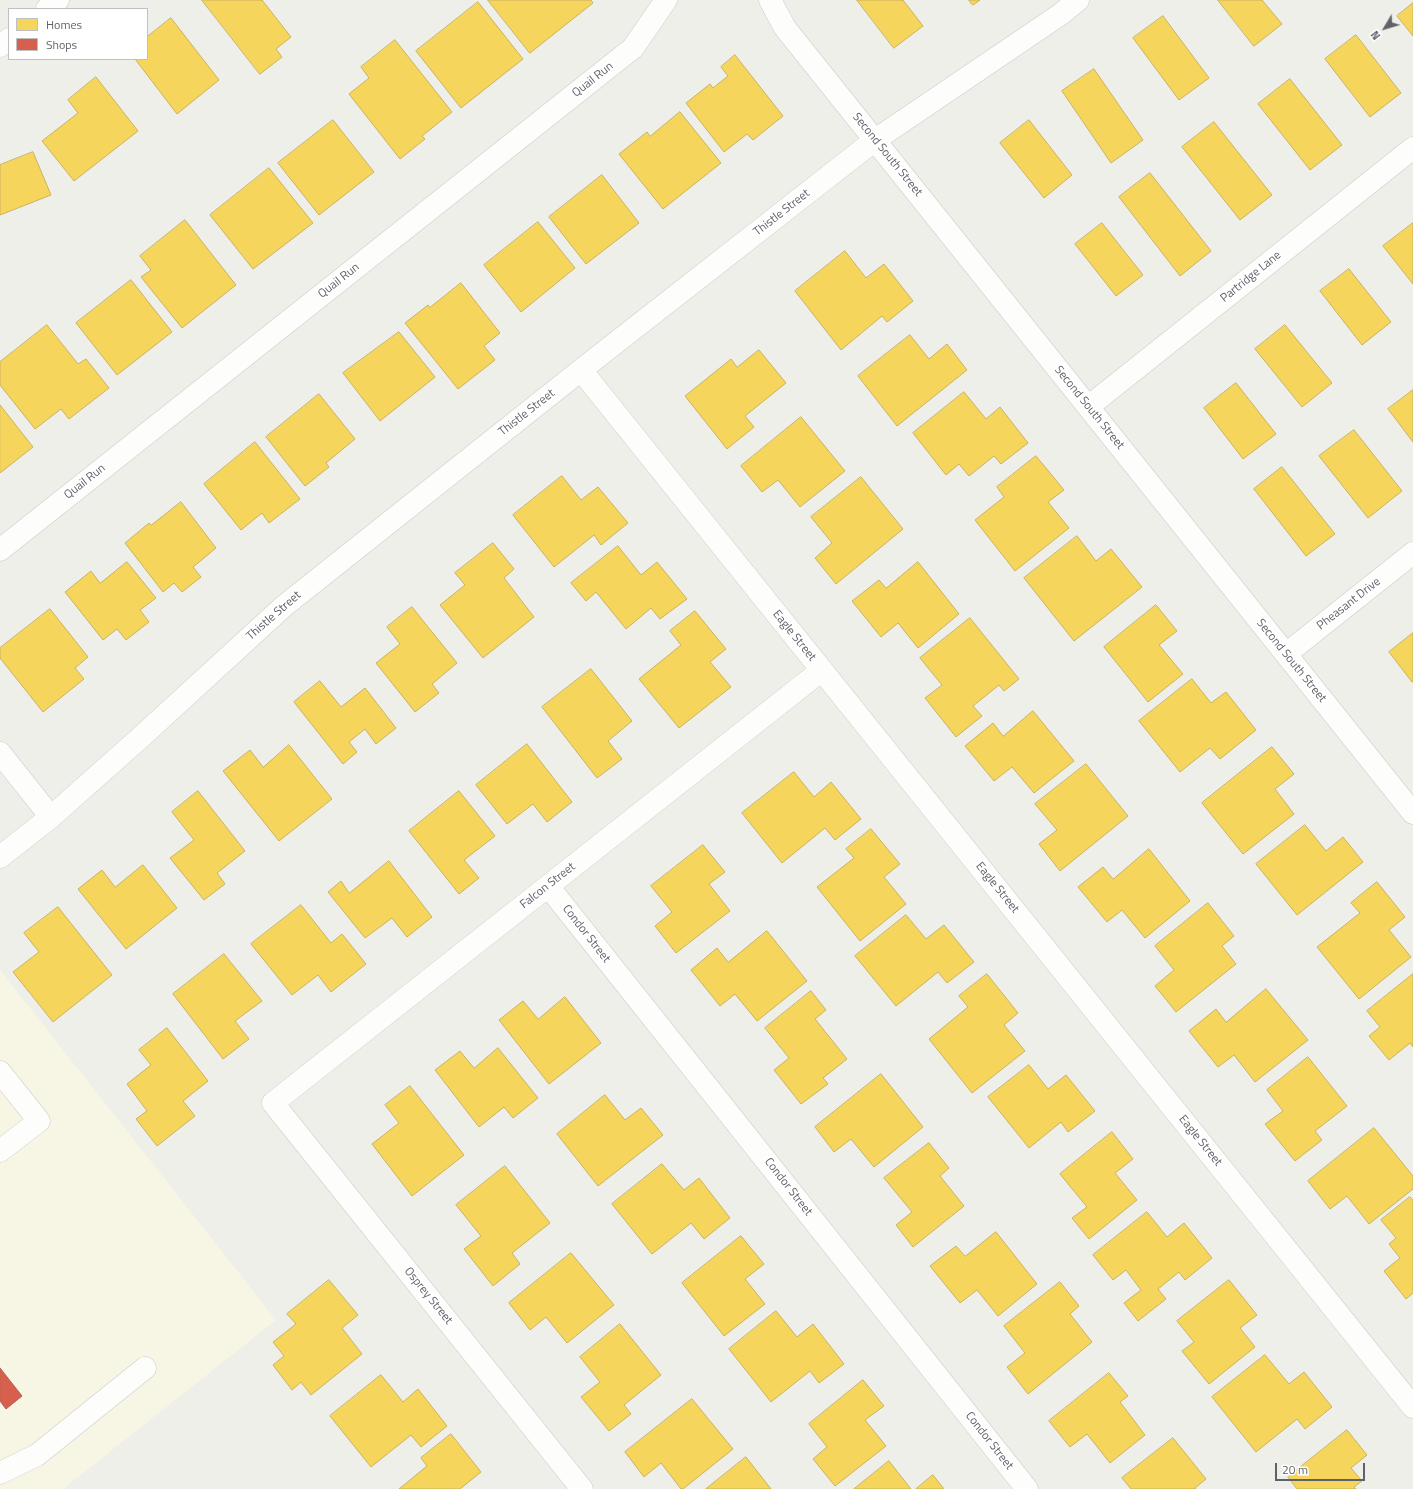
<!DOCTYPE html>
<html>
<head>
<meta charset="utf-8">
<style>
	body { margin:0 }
	#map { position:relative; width:1413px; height:1489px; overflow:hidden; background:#efefea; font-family:"Titillium Web",sans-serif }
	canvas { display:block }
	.legend { position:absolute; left:8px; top:8px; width:140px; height:52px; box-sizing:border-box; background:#fff; border:1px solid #bfc0c3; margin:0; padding:5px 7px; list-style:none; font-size:12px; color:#5f6268 }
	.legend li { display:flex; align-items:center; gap:8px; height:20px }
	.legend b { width:20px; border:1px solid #bfc0c3 }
	.north { position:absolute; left:1365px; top:8px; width:40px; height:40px; -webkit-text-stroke:3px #fff; paint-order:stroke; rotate:232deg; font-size:11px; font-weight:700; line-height:16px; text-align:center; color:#5f6268 }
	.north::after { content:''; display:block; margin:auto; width:14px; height:18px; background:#5f6268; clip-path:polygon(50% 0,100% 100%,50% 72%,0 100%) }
	.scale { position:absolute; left:1275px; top:1463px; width:90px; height:18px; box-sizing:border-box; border:2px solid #5f6268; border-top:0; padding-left:5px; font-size:12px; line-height:14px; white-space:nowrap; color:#5f6268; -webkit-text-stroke:3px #fff; paint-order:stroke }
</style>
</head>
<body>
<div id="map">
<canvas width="1413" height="1489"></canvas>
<ul class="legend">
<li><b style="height:11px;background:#f6d55c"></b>Homes</li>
<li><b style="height:11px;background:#d6604d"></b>Shops</li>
</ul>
<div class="north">N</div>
<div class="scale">20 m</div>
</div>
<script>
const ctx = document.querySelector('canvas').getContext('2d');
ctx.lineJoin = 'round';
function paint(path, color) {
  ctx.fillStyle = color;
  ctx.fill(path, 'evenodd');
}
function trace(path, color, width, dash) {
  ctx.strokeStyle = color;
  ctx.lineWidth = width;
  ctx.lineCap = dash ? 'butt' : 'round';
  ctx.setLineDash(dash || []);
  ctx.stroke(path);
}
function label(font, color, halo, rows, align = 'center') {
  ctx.font = font + ' "Titillium Web",sans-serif';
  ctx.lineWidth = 4;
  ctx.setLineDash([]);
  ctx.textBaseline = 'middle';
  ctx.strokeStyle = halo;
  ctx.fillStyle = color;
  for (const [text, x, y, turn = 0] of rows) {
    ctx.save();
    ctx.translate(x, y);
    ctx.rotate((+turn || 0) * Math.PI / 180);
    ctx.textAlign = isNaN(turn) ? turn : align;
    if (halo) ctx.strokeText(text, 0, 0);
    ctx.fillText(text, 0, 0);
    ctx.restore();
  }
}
paint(new Path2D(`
	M0 970 276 1320 63 1489H0Z`), '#f7f5e4');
const homes = new Path2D(`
	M202 0H262L291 37 276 49 282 57 260 74Z
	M488 0H591L593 3 530 53Z
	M857 0H903L923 26 894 48Z
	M969 0H980L973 5Z
	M1218 0H1262L1282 24 1254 46Z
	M478 2 523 59 461 108 416 51Z
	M1413 3V36L1397 16Z
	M1163 16 1209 78 1179 100 1133 38Z
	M171 18 219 80 177 114 135 59H147V37Z
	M1356 35 1401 93 1370 117 1325 59Z
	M395 40 452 112 422 136 425 139 400 159 349 94 369 78 361 67Z
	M735 55 783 116 753 140 747 134 724 152 686 103 710 84 713 88 728 76 721 67Z
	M1094 69 1143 140 1111 163 1062 91Z
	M96 77 138 131 74 181 42 141 78 113 68 100Z
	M1290 79 1342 145 1310 170 1258 104Z
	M680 112 721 163 663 209 619 154 647 132 650 136Z
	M333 120 374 172 319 215 278 163Z
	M1029 120 1072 175 1044 198 1000 143Z
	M1214 122 1272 195 1240 220 1182 147Z
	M33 152 51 195 0 215V165Z
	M269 168 313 223 253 269 210 215Z
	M1150 173 1211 251 1180 276 1119 197Z
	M602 175 639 223 586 264 549 217Z
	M185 220 236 285 182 328 141 277 151 270 140 256Z
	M538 222 575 268 521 312 484 265Z
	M1102 223 1143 275 1116 296 1075 244Z
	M1413 223V284L1383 246Z
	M845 251 866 278 884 264 913 301 887 322 882 316 841 350 795 291Z
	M1349 269 1391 322 1362 345 1320 291Z
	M131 280 172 332 117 375 76 323Z
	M461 283 500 333 484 346 495 360 458 389 405 323 428 305 430 307Z
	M47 325 78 364 86 359 109 388 69 419 61 409 35 429 0 385V362Z
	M1285 325 1332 383 1302 407 1255 349Z
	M399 332 435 377 380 421 343 373Z
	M910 335 929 359 947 344 967 370 897 426 858 376Z
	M759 350 786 383 745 416 754 427 727 449 685 396 731 359 737 367Z
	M1236 383 1276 434 1243 459 1204 408Z
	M1413 390V442L1388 409Z
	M964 392 986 419 1000 407 1028 443 1001 464 994 456 969 476 959 464 946 475 913 433Z
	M319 394 355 439 326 463 329 467 305 486 266 437Z
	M0 405 33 447 0 473Z
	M801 417 845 471 800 507 778 480 762 492 741 466Z
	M1354 430 1402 491 1368 518 1319 456Z
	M255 442 300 499 269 523 262 513 241 530 204 484Z
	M1036 456 1064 490 1048 502 1069 528 1015 571 975 520 1004 497 997 487Z
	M1282 467 1335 534 1306 556 1254 489Z
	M562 476 581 500 598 487 628 523 601 545 594 535 554 567 513 515Z
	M861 477 903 529 836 584 815 558 832 543 811 517Z
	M181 502 216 548 193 567 201 577 182 592 174 583 163 592 125 543 149 523 151 525Z
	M1077 536 1096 561 1111 549 1142 587 1074 641 1024 578Z
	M493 543 514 569 504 578 534 617 483 658 440 605 465 585 455 573Z
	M618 546 641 575 657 562 687 599 660 619 651 608 626 629 596 592 586 601 571 583Z
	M127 562 156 598 140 610 149 622 126 640 117 629 103 640 65 592 91 571 100 583Z
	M918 562 959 614 918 648 898 623 881 637 852 601 879 580 886 588Z
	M1156 605 1177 631 1159 645 1183 674 1148 702 1104 647Z
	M412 607 457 663 432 684 439 693 415 712 376 663 400 644 387 627Z
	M50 609 88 657 75 668 84 679 43 712 0 658V648Z
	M695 611 726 649 710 662 731 687 679 728 639 679 681 645 670 631Z
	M970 618 1019 679 1004 691 999 685 973 706 982 716 956 737 925 698 942 685 920 658Z
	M1413 633V682H1412L1389 652Z
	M591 669 632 721 608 741 622 759 597 778 542 707Z
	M1192 679 1211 703 1226 692 1256 730 1220 759 1210 748 1180 772 1139 721Z
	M320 681 341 707 365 688 396 728 376 744 365 729 349 742 357 752 343 764 294 702Z
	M1033 711 1074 761 1034 793 1012 767 994 781 965 746 993 723 1003 736Z
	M527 744 572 802 547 822 533 804 507 824 476 785Z
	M289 745 332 799 279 841 223 771 250 750 263 767Z
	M1272 747 1294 774 1275 789 1294 814 1243 854 1202 803Z
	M1086 764 1128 816 1060 871 1039 844 1057 830 1035 804Z
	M794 772 814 797 831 782 861 819 835 840 825 828 782 863 742 813Z
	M198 791 245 851 217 873 225 884 204 900 170 858 194 840 172 812Z
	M459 791 495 836 464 860 479 878 459 894 409 831Z
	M1305 825 1326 851 1343 837 1363 862 1297 915 1256 864Z
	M871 829 900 864 884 877 906 904 860 941 817 887 854 858 846 849Z
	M703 845 725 872 709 884 730 911 676 953 655 926 672 912 651 886Z
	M1149 849 1190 901 1145 938 1122 910 1107 922 1078 887 1103 867 1113 879Z
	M389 861 432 917 407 937 392 918 365 938 328 892 341 881 349 893Z
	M143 865 177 908 126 949 78 889 102 870 115 887Z
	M1377 882 1405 917 1389 930 1411 957 1359 999 1317 947 1360 913 1351 903Z
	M1208 903 1234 936 1222 946 1236 964 1176 1012 1155 986 1174 970 1155 946Z
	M301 905 331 943 342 934 366 964 331 992 318 975 292 995 251 944Z
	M58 907 112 975 53 1022 13 972 39 952 24 933Z
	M906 915 926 939 944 925 974 962 947 983 938 972 896 1006 855 956Z
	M767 931 807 981 757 1021 735 994 720 1006 691 970 717 948 728 962Z
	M224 954 262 1001 235 1021 249 1039 223 1059 173 994Z
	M987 974 1018 1013 1004 1025 1025 1051 972 1093 929 1039 968 1007 959 996Z
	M1413 974V1047L1410 1043 1389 1060 1369 1036 1380 1027 1367 1011Z
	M1266 989 1308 1040 1255 1082 1234 1055 1218 1067 1189 1031 1216 1009 1226 1022Z
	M811 991 826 1010 815 1019 847 1059 823 1078 828 1084 801 1104 774 1070 789 1058 765 1028Z
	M565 997 601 1043 549 1084 499 1020 523 1001 538 1019Z
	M167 1028 208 1081 183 1101 195 1116 157 1146 136 1119 147 1111 127 1084 151 1065 139 1050Z
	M498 1048 538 1098 513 1118 504 1107 479 1127 435 1070 460 1051 474 1068Z
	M1308 1057 1347 1106 1315 1131 1322 1140 1295 1161 1265 1124 1283 1111 1267 1090Z
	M1029 1065 1048 1089 1066 1075 1095 1111 1068 1132 1061 1122 1029 1148 988 1097Z
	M881 1074 923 1127 874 1167 851 1139 834 1152 815 1127Z
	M410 1086 464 1155 412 1196 372 1144 399 1123 385 1105Z
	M605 1095 625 1120 641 1108 663 1135 598 1186 557 1134Z
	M1374 1128 1413 1176V1189L1369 1224 1347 1196 1330 1209 1308 1181Z
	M1112 1132 1133 1159 1115 1173 1137 1200 1089 1239 1072 1218 1087 1207 1060 1174Z
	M929 1143 949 1168 940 1176 964 1206 913 1247 896 1225 912 1212 884 1178Z
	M662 1164 684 1190 699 1178 730 1218 704 1239 691 1223 652 1254 612 1204Z
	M505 1166 550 1223 512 1253 520 1264 493 1286 464 1249 481 1236 456 1205Z
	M1410 1197 1413 1200V1293L1406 1299 1384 1271 1400 1258 1389 1244 1396 1238 1381 1220Z
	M1147 1212 1167 1237 1184 1223 1212 1258 1185 1280 1179 1272 1158 1289 1166 1299 1138 1321 1124 1303 1141 1290 1126 1270 1113 1280 1093 1255Z
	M996 1232 1037 1284 998 1316 977 1290 960 1303 930 1266 956 1246 965 1256Z
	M741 1236 764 1264 745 1279 765 1304 724 1336 682 1283Z
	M571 1253 614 1305 567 1343 546 1317 530 1330 509 1303Z
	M329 1280 358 1315 342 1328 362 1354 311 1395 301 1382 292 1390 273 1365 284 1356 273 1342 296 1324 287 1314Z
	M1229 1280 1257 1315 1240 1328 1255 1347 1209 1384 1182 1351 1194 1342 1177 1321Z
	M1060 1282 1079 1306 1070 1314 1092 1342 1028 1394 1007 1367 1025 1353 1004 1326Z
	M776 1311 797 1337 813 1324 844 1364 819 1383 810 1371 771 1402 729 1349Z
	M620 1324 661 1375 624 1405 631 1414 609 1431 581 1397 600 1382 580 1357Z
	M1265 1355 1289 1384 1304 1372 1332 1407 1305 1429 1297 1419 1256 1452 1212 1397Z
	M1109 1373 1128 1396 1120 1402 1145 1435 1110 1463 1087 1434 1070 1447 1049 1421Z
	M381 1375 403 1402 418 1389 447 1426 421 1447 411 1435 371 1467 330 1416Z
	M863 1380 884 1406 865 1420 886 1446 835 1486 813 1459 827 1447 809 1424Z
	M692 1399 733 1449 683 1489H681L661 1463 644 1477 625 1452Z
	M1347 1430 1367 1455 1351 1468 1362 1481 1354 1487 1356 1489H1297L1288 1477Z
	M451 1434 481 1472 460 1489H399L427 1466 421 1458Z
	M1173 1438 1206 1479 1195 1488 1196 1489H1131L1122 1478Z
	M746 1457 771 1489H706Z
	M889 1461 911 1489H854Z
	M933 1475 944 1489H916Z`);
paint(homes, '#f6d55c');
trace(homes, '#c9b260', 1);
const shops = new Path2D(`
	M0 1368 22 1396 6 1409 0 1401Z`);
paint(shops, '#d6604d');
trace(shops, '#b26155', 1);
const minor = new Path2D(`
	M770 0 785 28 1413 813
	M47 9 58 0
	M0 46 9 39
	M581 370 1413 1407
	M1088 407 1413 148
	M0 550 633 48 666 0
	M1286 654 1413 553
	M0 753 51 817
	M0 857 51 817 141 737 284 606 581 370 875 140 1061 14 1078 0
	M548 886 1027 1489
	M0 1072 39 1121 0 1151
	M0 1473 37 1455 145 1368
	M582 1489 273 1103 822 670`);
trace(minor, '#cccdcc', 23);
trace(minor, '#fdfdfc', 22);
label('12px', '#5f6268', '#fff', [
	["Quail Run",593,80,-38],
	["Second South Street",887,155,51],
	["Thistle Street",782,213,-38],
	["Partridge Lane",1251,277,-39],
	["Quail Run",339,281,-38],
	["Second South Street",1089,408,51],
	["Thistle Street",527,413,-38],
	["Quail Run",85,482,-38],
	["Pheasant Drive",1349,604,-38],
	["Thistle Street",274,616,-41],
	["Eagle Street",794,636,51],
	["Second South Street",1291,661,51],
	["Falcon Street",548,886,-38],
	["Eagle Street",997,888,51],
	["Condor Street",586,934,52],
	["Eagle Street",1200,1141,51],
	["Condor Street",788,1187,52],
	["Osprey Street",428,1296,51],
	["Condor Street",989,1441,52]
]);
</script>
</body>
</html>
